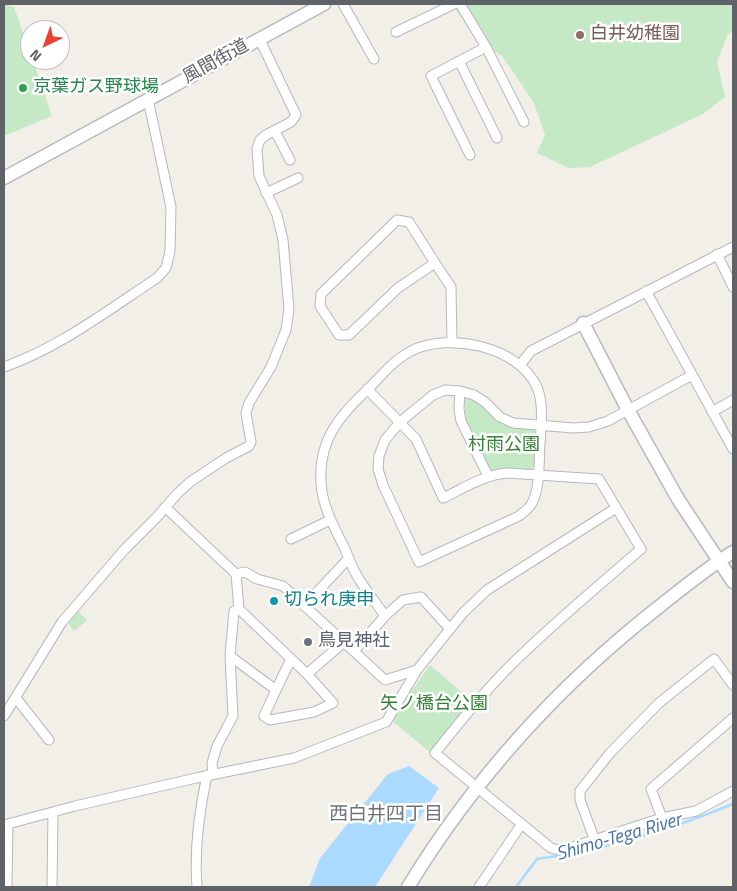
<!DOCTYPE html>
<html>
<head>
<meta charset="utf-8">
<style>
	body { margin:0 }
	#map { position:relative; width:737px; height:891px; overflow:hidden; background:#f1efe8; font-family:"Titillium Web",sans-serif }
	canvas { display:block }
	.frame { position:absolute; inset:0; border:5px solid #5f6368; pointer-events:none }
	.north { position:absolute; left:20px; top:20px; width:50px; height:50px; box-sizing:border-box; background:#fff; border:1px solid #bfc1c3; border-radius:50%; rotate:222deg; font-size:14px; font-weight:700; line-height:20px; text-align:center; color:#5f6368 }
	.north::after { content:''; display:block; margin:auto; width:18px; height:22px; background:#ea4335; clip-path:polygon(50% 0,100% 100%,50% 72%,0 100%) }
</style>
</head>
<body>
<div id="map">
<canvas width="737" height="891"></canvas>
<div class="frame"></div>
<div class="north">N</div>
</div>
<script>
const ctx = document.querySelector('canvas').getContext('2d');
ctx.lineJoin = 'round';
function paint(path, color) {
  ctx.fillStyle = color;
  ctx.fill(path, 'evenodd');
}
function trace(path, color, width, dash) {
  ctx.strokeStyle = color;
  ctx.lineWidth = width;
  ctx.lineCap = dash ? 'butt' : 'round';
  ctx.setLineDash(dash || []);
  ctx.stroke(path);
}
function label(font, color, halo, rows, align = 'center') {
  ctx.font = font + ' "Titillium Web","Noto Sans JP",sans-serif';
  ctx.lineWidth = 5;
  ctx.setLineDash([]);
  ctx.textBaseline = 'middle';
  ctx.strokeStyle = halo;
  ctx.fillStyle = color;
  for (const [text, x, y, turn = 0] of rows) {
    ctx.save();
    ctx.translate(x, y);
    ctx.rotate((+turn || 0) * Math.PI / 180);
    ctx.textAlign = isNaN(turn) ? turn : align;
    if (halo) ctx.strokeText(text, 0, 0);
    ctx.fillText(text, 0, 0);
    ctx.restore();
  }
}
paint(new Path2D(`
	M4 4 14 7 30 53V60H33L52 116 4 136Z
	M452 4H733V31L728 34 717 61 725 97 703 114 590 167 569 168 537 153 545 135 534 103 502 56 477 40Z
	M471 395 503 420 532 428 537 432 536 465 530 470H498L495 471 488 468 466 422 464 400Z
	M78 611 87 620 74 631 68 623Z
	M430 665 473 702 431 753 391 720Z`), '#c5e8c5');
paint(new Path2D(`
	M409 766 439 788 375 887H309L320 858 388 774Z`), '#aadaff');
trace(new Path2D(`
	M516 887 537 859C603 850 672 829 733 804`), '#aadaff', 2.5);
const street = new Path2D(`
	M343 4 374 59
	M460 4 486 47 524 122
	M396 32 454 4
	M459 61 497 138
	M275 131 290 160
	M470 155 431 76 486 47
	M266 193 298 178
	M397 220 409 222 435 263 398 288 349 335H339L320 306 321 294Z
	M717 254 733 287
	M435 263 451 287 452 342
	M646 291 733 449
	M520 365 531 351 733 247
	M4 367C59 348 108 310 157 278L166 268 170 251 171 207 148 99
	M367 389 416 439 443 498C464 488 484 475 507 473L599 479 641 549C597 587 551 625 510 666 483 693 459 723 435 753L551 848 559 850 569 848 662 818 696 811 733 791
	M460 391 459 409 461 421 488 476
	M712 412 733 400
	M165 507 236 574 239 609 307 674 344 642
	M291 539 330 520
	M236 574 245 572 257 579 283 586 385 680 417 670
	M304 606 349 558
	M385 616C377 604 367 592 359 579 353 570 349 559 345 549 334 527 322 506 321 482 318 436 344 412 374 383 385 371 396 359 411 351 449 332 518 346 537 387 544 404 541 426 540 444 539 460 540 489 532 503 529 509 524 512 519 516L419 562 383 485 378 469 379 456 385 440 400 422 433 395 445 390 460 391 474 395 485 402 500 417 513 423 573 428 589 427 608 421 692 375
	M354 651 385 616 403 600 421 597 450 629
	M230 656 276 690 264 716 270 720 314 712 333 703 307 674
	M276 690 291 659
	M16 698 49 740
	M4 716 62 622 124 550 156 518 177 494 190 482 226 458 249 446 251 442 246 413 249 403 271 367 286 330 289 309 283 240 277 215 259 176 257 149 260 140 266 135 291 122 296 115 259 38
	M213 774 212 763 217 746 233 716 230 656 234 611 239 609
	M662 818 651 789 733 718
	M4 825 75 806 196 778 294 758 386 722 417 670 463 613 487 590 616 508
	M595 841 580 800V791L610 753 659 703 714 659 733 685
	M7 887 8 824
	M52 887 53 812
	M197 887C194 849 199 812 207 775
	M479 887 521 825`);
const secondary = new Path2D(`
	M4 178 324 4
	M583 323 628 410 678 499 733 582
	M408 887C474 779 560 684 660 606 684 587 707 568 733 552`);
trace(street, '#b5b8bc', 11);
trace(secondary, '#b6babf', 15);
trace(street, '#fff', 9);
trace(secondary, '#fff', 12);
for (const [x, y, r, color] of [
	[580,35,5,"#8d6e63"],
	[23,88,5,"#2e9e5b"],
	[274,601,5,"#0f9aa8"],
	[308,642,5,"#6b7280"]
]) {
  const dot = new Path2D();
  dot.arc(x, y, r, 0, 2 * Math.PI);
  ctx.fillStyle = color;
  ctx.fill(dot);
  trace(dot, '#fff', 2);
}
label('18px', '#785e54', '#fff', [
	["白井幼稚園",590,35]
], 'left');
label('18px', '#5f6368', '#fff', [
	["風間街道",216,62,-29]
]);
label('18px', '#27864d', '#fff', [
	["京葉ガス野球場",33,88]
], 'left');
label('18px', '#348238', '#fff', [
	["村雨公園",504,446],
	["矢ノ橋台公園",434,705]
]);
label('18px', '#0d838f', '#fff', [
	["切られ庚申",284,601]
], 'left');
label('18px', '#5b616d', '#fff', [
	["鳥見神社",318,642]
], 'left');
label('19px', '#70757a', '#fff', [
	["西白井四丁目",386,815]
]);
label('italic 19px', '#4174aa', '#fff', [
	["Shimo-Tega River",619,838,-16]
]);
</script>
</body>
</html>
